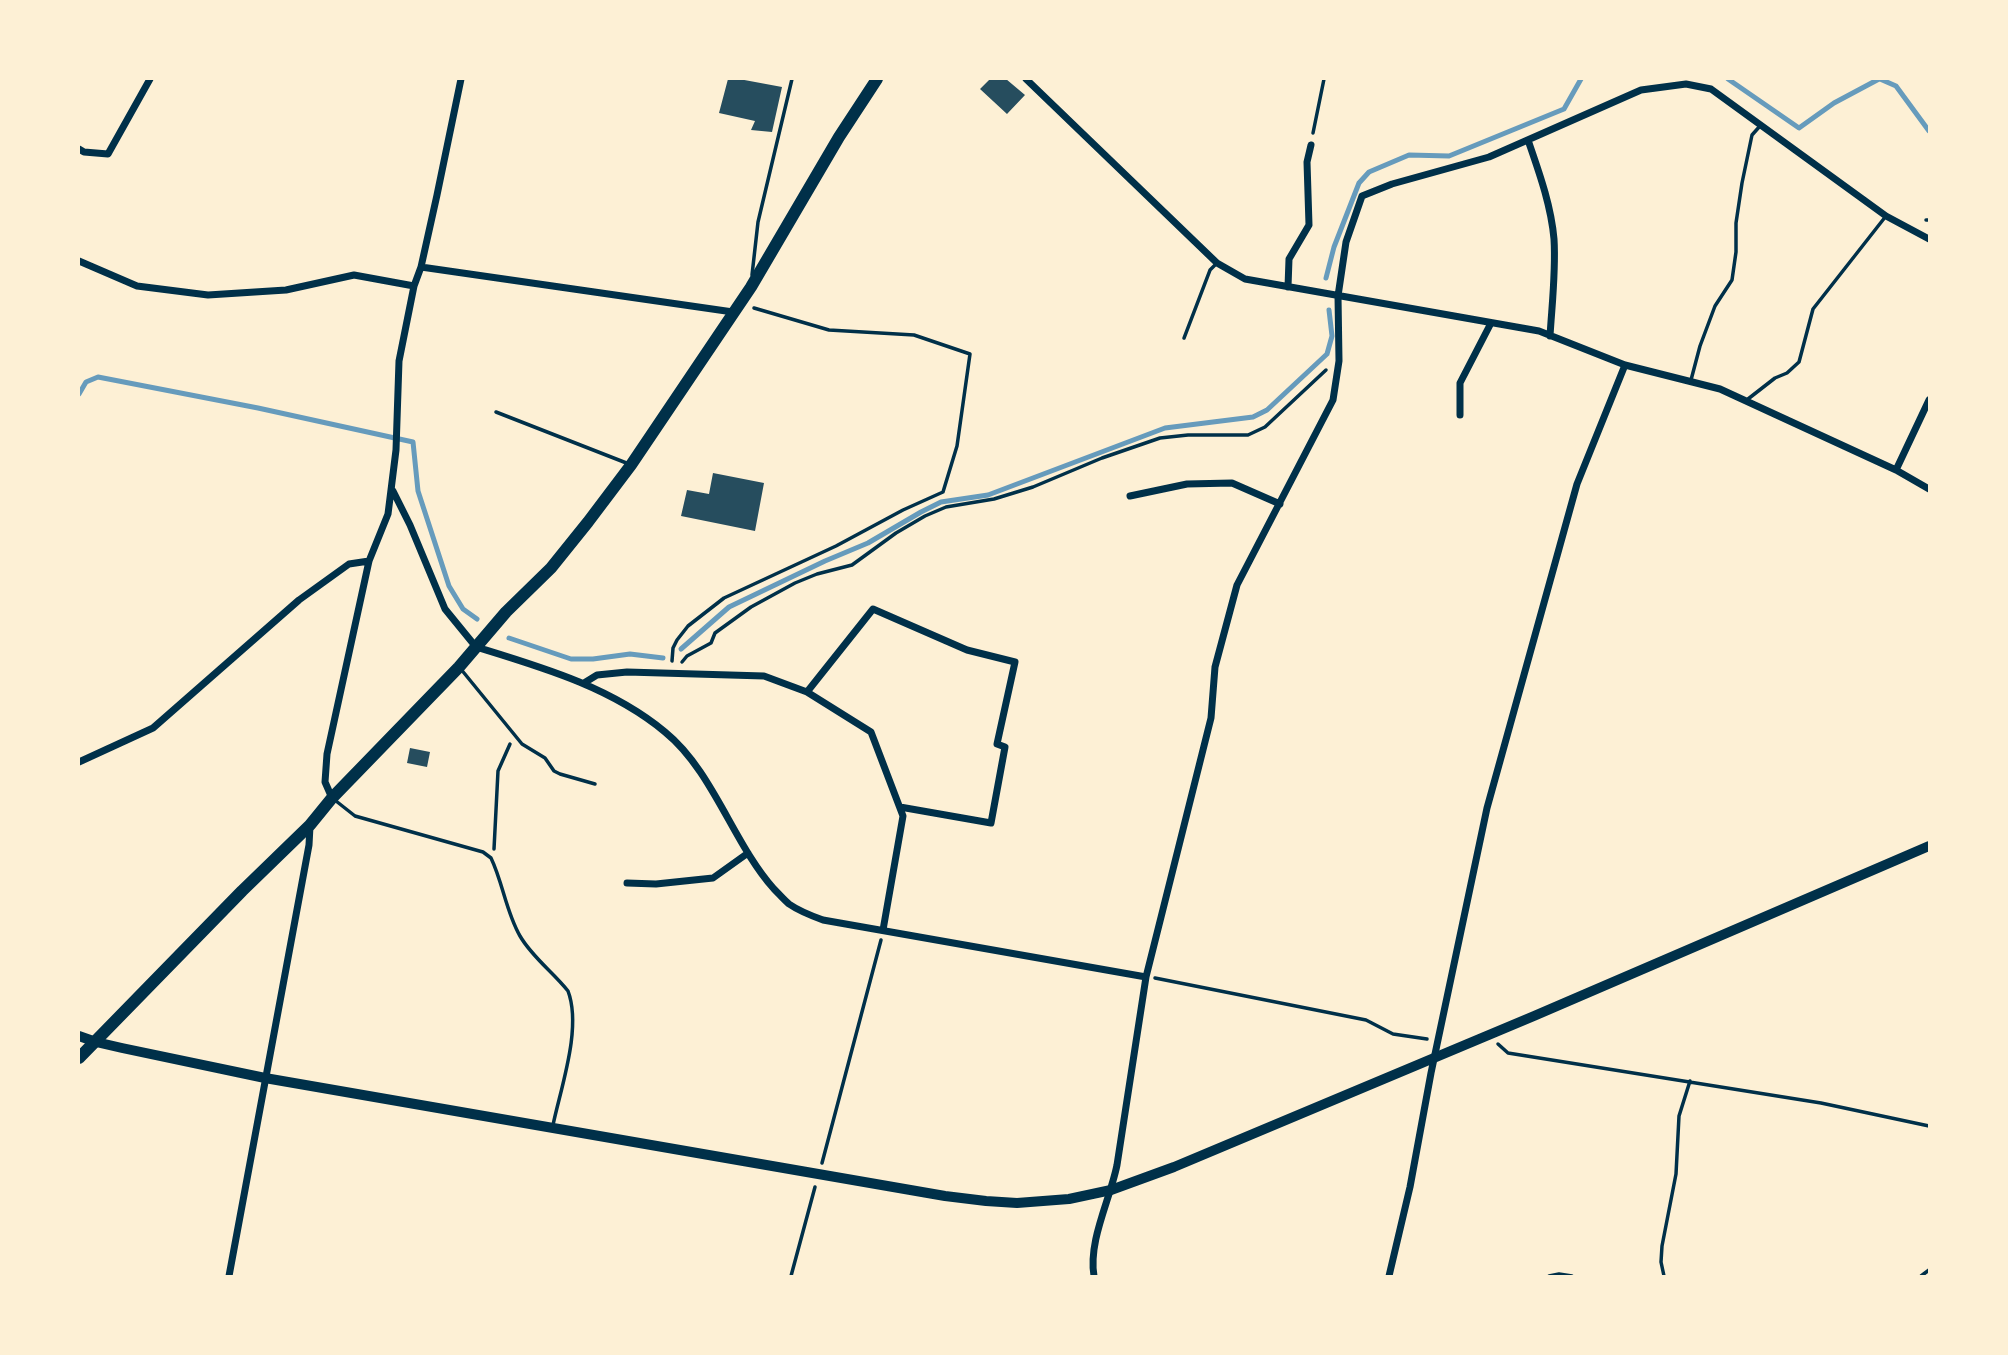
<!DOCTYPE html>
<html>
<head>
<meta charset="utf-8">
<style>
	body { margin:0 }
	#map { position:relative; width:2008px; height:1355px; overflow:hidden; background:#fdf0d5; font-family:"Exo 2",sans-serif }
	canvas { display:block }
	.frame { position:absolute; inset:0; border:80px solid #fdf0d5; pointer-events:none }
</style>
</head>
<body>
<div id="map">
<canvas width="2008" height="1355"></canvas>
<div class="frame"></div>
</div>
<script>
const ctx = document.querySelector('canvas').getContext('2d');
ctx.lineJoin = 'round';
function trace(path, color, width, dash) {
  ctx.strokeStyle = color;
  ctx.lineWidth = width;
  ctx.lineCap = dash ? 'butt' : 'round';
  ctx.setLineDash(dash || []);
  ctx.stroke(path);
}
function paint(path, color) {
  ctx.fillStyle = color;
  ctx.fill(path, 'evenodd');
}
trace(new Path2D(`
	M1728 79 1799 128 1834 103 1879 79
	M1880 79 1896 86 1929 131
	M1326 278 1334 247 1359 183 1369 172 1409 155 1449 156 1564 109 1581 79
	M79 394 86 382 98 377 258 408 413 442 418 491 449 586 463 609 477 619
	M509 638 571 659H593L630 654 663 658
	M681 649 729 607 825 561 868 543 921 512 941 502 988 495 1165 428 1253 417 1267 410 1327 354 1332 336 1329 310`), '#669bbc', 5);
paint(new Path2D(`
	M728 79H739L782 87 772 132 751 130 755 121 719 113Z
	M990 79H1006L1025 95 1007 114 980 89Z
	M713 473 764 483 755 531 681 516 687 490 709 494Z
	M410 748 430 752 427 767 407 763Z`), '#264d5e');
trace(new Path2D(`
	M1313 133 1324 79
	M1926 220H1929
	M672 661 673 648 677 640 688 626 724 598 836 546 903 510 943 492 957 446 970 354 914 335 829 330 754 308
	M682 662 687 656 711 643 715 633 751 607 795 583 817 574 852 565 896 533 925 516 946 507 994 499 1033 487 1102 458 1160 438 1188 435H1248L1265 427 1326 370
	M494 849 498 771 510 744
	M1155 978 1366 1020 1393 1034 1427 1039
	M1498 1044 1508 1053 1821 1103 1929 1126
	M822 1163 881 940
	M791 1276 815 1187
	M1549 1276 1559 1274 1572 1276
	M1664 1276 1661 1262 1662 1246 1676 1174 1679 1116 1690 1081
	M1921 1276 1929 1270`), '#003049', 3.5);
trace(new Path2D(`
	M752 275 758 222 792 79
	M1184 338 1210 270 1216 264
	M1691 380 1700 346 1715 306 1732 280 1736 252V223L1742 183 1752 135 1760 126
	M1748 399 1775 378 1787 373 1799 362 1813 309 1886 216
	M496 412 629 464
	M460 668 522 744 545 758 554 771 560 774 595 784
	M336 801 355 816 483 852 491 858C503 883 506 912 520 936 532 957 553 972 568 991 582 1028 561 1087 553 1125`), '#003049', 3.5);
trace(new Path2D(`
	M1026 79 1217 263 1245 279 1539 331 1625 365 1720 389 1896 470 1929 489
	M1528 140C1539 172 1551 205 1554 239 1556 271 1552 304 1550 336
	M79 149 84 152 108 154 150 79
	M79 261 137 286 208 295 286 290 354 275 414 286
	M421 267 733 312
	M1288 287 1289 259 1309 225 1307 162 1311 145
	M1460 415V383L1491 323
	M1896 470 1929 400
	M393 491 410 525 445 609 476 647C541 667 611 687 665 732 713 771 733 843 774 889 779 894 784 900 789 904 799 911 812 916 823 920L1146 977
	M1130 496 1187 484 1232 483 1280 504
	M584 683 597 675 627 672 764 676 807 692 871 732 903 816 883 930
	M807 692 873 609 967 650 1015 662 997 744 1005 747 991 823 900 807
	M79 762 153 728 299 600 349 564 369 561
	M332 798 325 782 327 754 369 561 388 514 396 450 399 361 414 286 421 267 437 195 461 79
	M627 883 656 884 713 878 748 853
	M229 1276 309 845 310 826
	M1094 1276C1088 1241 1110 1200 1117 1165L1146 977 1211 718 1215 667 1237 585 1333 400 1339 361 1338 296 1346 242 1362 196 1392 184 1489 157 1641 90 1686 84 1711 89 1886 216 1929 239
	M1389 1276 1410 1187 1431 1073 1487 808 1577 484 1625 365`), '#003049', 7);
trace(new Path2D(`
	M79 1036 96 1042 122 1048 265 1078 945 1196 986 1201 1017 1203 1069 1199 1111 1190 1174 1167 1534 1016 1929 846`), '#003049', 10);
trace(new Path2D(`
	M79 1058 242 891 310 825 332 798 459 667 506 612 551 568 588 522 631 465 751 287 839 137 877 79`), '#003049', 12);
</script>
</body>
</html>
